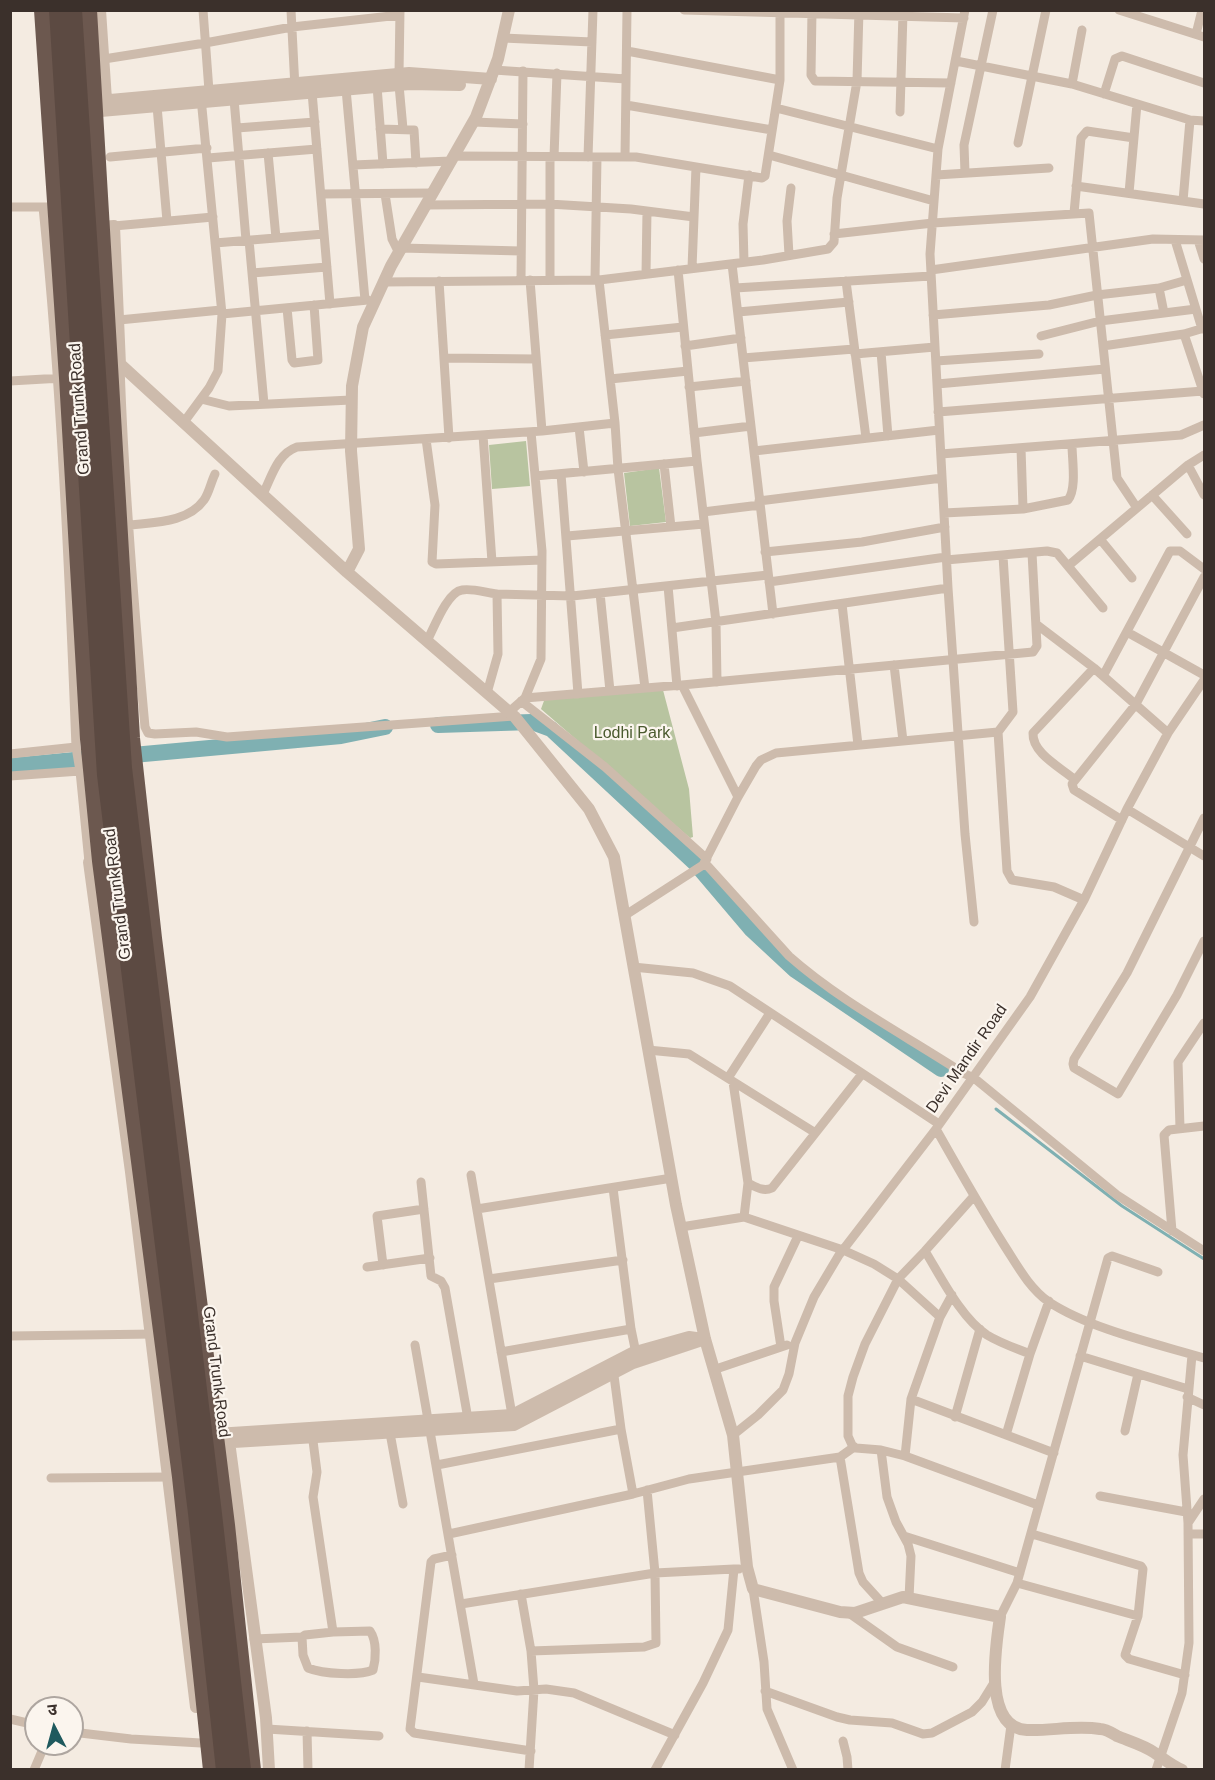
<!DOCTYPE html>
<html>
<head>
<meta charset="utf-8">
<style>
	body { margin:0 }
	#map { position:relative; width:1215px; height:1780px; overflow:hidden; background:#f4ebe1; font-family:Arial,"Noto Sans Devanagari",sans-serif }
	canvas { display:block }
	.frame { position:absolute; inset:0; border:12px solid #3b302b; pointer-events:none }
	.north { position:absolute; left:24px; top:1696px; width:60px; height:60px; box-sizing:border-box; background:#fbf5ee; border:2px solid #aea6a0; border-radius:50%; rotate:354deg; font-size:16px; font-weight:700; line-height:24px; text-align:center; color:#3b302b }
	.north::after { content:''; display:block; margin:auto; width:21px; height:27px; background:#1f5a5e; clip-path:polygon(50% 0,100% 100%,50% 72%,0 100%) }
</style>
</head>
<body>
<div id="map">
<canvas width="1215" height="1780"></canvas>
<div class="frame"></div>
<div class="north">उ</div>
</div>
<script>
const ctx = document.querySelector('canvas').getContext('2d');
ctx.lineJoin = 'round';
function paint(path, color) {
  ctx.fillStyle = color;
  ctx.fill(path, 'evenodd');
}
function trace(path, color, width, dash) {
  ctx.strokeStyle = color;
  ctx.lineWidth = width;
  ctx.lineCap = dash ? 'butt' : 'round';
  ctx.setLineDash(dash || []);
  ctx.stroke(path);
}
function label(font, color, halo, rows, align = 'center') {
  ctx.font = font + ' Arial,sans-serif';
  ctx.lineWidth = 4.5;
  ctx.setLineDash([]);
  ctx.textBaseline = 'middle';
  ctx.strokeStyle = halo;
  ctx.fillStyle = color;
  for (const [text, x, y, turn = 0] of rows) {
    ctx.save();
    ctx.translate(x, y);
    ctx.rotate((+turn || 0) * Math.PI / 180);
    ctx.textAlign = isNaN(turn) ? turn : align;
    if (halo) ctx.strokeText(text, 0, 0);
    ctx.fillText(text, 0, 0);
    ctx.restore();
  }
}
paint(new Path2D(`
	M526 441 530 486 492 489 489 445Z
	M659 468 666 522 630 526 624 473Z
	M663 690 689 789 693 837 690 838 541 709 545 698Z`), '#b8c4a0');
trace(new Path2D(`
	M996 1109 1122 1206 1204 1259`), '#7fb0b2', 3);
trace(new Path2D(`
	M438 725 532 722 551 729 696 864 752 930 795 970 941 1069
	M122 756 341 736 385 727
	M10 766 96 758`), '#7fb0b2', 16);
trace(new Path2D(`
	M203 10 209 91
	M291 10 295 88
	M684 10 964 18
	M812 10 811 75 815 81 951 83
	M965 10 938 149 930 254 948 588 965 834 974 922
	M1119 10 1204 37
	M1196 34 1202 10
	M503 38 592 42
	M627 51 780 80
	M104 59 205 43 292 27 400 15
	M956 61 1072 84 1190 120 1204 121
	M494 70 626 79
	M399 74 400 10
	M1072 84 1082 30
	M399 85 403 129
	M377 86 383 164
	M346 89 365 300
	M312 92 330 304
	M1104 94 1115 59 1122 56 1204 83
	M234 99 246 240
	M626 105 772 130
	M157 106 167 221
	M776 108 938 149
	M900 112 903 13
	M474 122 523 124
	M237 128 315 122
	M380 129 414 130 416 163
	M1018 143 1046 10
	M268 153 276 238
	M769 155 934 201
	M454 156 636 157 762 178 765 176 780 80V10
	M110 157 207 148
	M554 157 557 73
	M588 157 593 10
	M625 157 627 10
	M208 158 317 149
	M353 165 451 161
	M965 173 964 145 993 10
	M936 175 1049 168
	M1076 186 1204 204
	M1129 193 1137 104
	M321 194 433 193
	M385 194 392 239 399 253
	M1183 201 1190 120
	M426 205 549 204 631 209 694 217
	M10 207H47
	M1074 213 1081 138 1087 131 1134 138
	M114 226 213 217
	M834 234 933 223 1089 213 1117 478 1137 508
	M249 240 264 404
	M1175 240 1202 329
	M1198 240 1204 259
	M215 243 324 234
	M401 248 521 251
	M789 255 787 221 791 188
	M744 262 743 224 749 175
	M732 264 773 614
	M692 268 696 167
	M678 270 697 461 716 622 717 682
	M931 270 1153 239 1204 240
	M252 273 327 267
	M646 274 647 211
	M521 280 523 71
	M530 280 542 431
	M550 280V157
	M595 280 597 157
	M599 280 615 423 618 469 645 688
	M439 281 449 438
	M846 281 866 438
	M384 282 599 280 763 260 828 249 834 242 837 198 857 81 859 10
	M735 288 931 276
	M1159 288 1164 313
	M287 308 292 360 294 363 318 360 314 305
	M738 312 849 302
	M222 314 368 300
	M933 315 1049 305 1097 295 1159 288 1187 280
	M119 320 221 310
	M1184 334 1204 394
	M605 335 683 327
	M1041 336 1100 321 1196 309
	M685 346 741 338
	M1103 346 1184 334 1204 328
	M881 352 888 436
	M855 354 935 347
	M444 358 536 359
	M743 358 854 349
	M936 361 1039 354
	M120 365C124 486 134 606 145 727L148 733 155 734 196 732 227 737 514 716
	M610 379 688 371
	M10 381 62 378
	M937 384 1105 369
	M689 387 746 381
	M201 399 229 406 351 400
	M938 412 1203 391
	M184 422 209 388 218 371 222 314 201 98
	M579 427 584 472
	M694 433 751 426
	M483 435 492 562
	M426 439 435 505 432 562 436 564 542 560
	M1021 448 1023 509
	M754 451 939 430
	M941 454 1181 435 1204 425
	M664 464 671 527
	M1188 465 1204 495
	M561 474 578 694
	M535 476 697 461
	M263 494C272 476 277 454 297 447L542 431 615 423
	M1152 495 1187 534
	M759 501 942 478
	M703 512 760 505
	M944 513 1023 509 1068 500C1077 489 1072 459 1072 445
	M124 526C150 522 187 524 204 500 209 493 211 482 215 474
	M567 536 704 524
	M1100 539 1132 578
	M765 552 862 542 945 527
	M1003 556 1013 712 998 732 1007 871 1012 880 1054 887 1084 900
	M946 560 1047 551 1057 553 1103 608
	M1068 566 1188 465 1204 455
	M769 582 946 557
	M668 586 677 686
	M600 593 610 691
	M842 604 858 745
	M1036 624 1094 668 1168 733
	M672 628 948 588
	M1127 632 1204 675
	M427 641C434 628 447 592 462 590 473 588 486 593 497 594
	M894 665 903 741
	M1103 676 1170 551H1180L1204 569
	M682 685 1033 652 1037 646 1032 553
	M487 693 498 654 497 594 572 596 768 575
	M525 698 682 685 738 797
	M521 701 605 767 707 859
	M509 712 525 698 541 659 542 551 531 432
	M76 747 80 771
	M10 754 76 747C69 567 61 386 43 207
	M10 776 80 771 89 862
	M1074 779C1060 767 1032 753 1033 733L1094 668
	M1127 809 1204 856
	M1204 818 1127 973 1074 1059 1073 1064 1074 1068 1118 1094 1177 995 1204 941
	M1122 820 1074 790 1072 784 1136 704 1204 577
	M705 863 789 956C841 1002 905 1035 963 1073L974 1078 1117 1195 1204 1251
	M624 916 703 865 738 797 756 766 761 760 776 753 998 732
	M633 967 693 973 730 986 939 1124
	M648 1050 689 1054 814 1132
	M728 1078 770 1013
	M733 1082 748 1183 744 1217
	M1180 1128 1178 1062 1204 1023
	M936 1129C958 1168 980 1207 1004 1245 1017 1265 1029 1288 1049 1302 1090 1329 1157 1344 1204 1358
	M471 1175 513 1421
	M421 1182 431 1276 441 1281 445 1288 468 1419
	M748 1183C756 1187 763 1192 772 1188L862 1074
	M613 1188 631 1329 637 1358
	M974 1196 925 1251 898 1279 865 1344 853 1377 848 1396V1436L852 1445 856 1448 881 1450 905 1456 1038 1505
	M477 1209 672 1178
	M681 1227 744 1217 843 1250 874 1264 898 1279 940 1317
	M1172 1231 1164 1135 1169 1130 1204 1126
	M925 1251C941 1277 961 1318 987 1335 1000 1343 1015 1348 1030 1354
	M383 1265 377 1216 424 1209
	M367 1267 430 1258
	M489 1279 623 1260
	M10 1336 155 1334
	M415 1345 474 1684
	M781 1347 774 1301V1287L798 1236
	M501 1352 631 1329
	M1080 1356 1188 1389
	M613 1368 621 1429 633 1494
	M713 1370 787 1345
	M1187 1397 1204 1405
	M911 1399 1054 1453
	M955 1417 980 1329
	M1125 1431 1138 1374
	M312 1433 317 1472 313 1497 333 1632 370 1631C377 1641 376 1659 373 1670 359 1676 323 1674 308 1668L303 1655 302 1637 305 1635 333 1632
	M390 1433 403 1504
	M733 1435 758 1415 783 1390 789 1374 795 1343 814 1297 839 1255 936 1129 1030 997 1084 900 1127 809 1168 733 1204 680
	M1006 1435 1030 1354 1049 1301
	M881 1450 887 1497 896 1522 908 1544 911 1556 909 1598
	M905 1456 911 1399 940 1317 952 1295
	M840 1457 859 1573 863 1582 883 1604
	M437 1465 621 1429
	M51 1478 172 1477
	M1100 1496 1186 1512
	M1188 1523 1204 1499
	M449 1534 633 1494 689 1479 840 1457 854 1447
	M1032 1534 1141 1566 1143 1569 1138 1616 1125 1655 1129 1659 1185 1675
	M1188 1534H1204
	M904 1536 1020 1573
	M452 1555 434 1559 431 1562 410 1729 414 1733 531 1751
	M1017 1583 1138 1616
	M753 1589 764 1662 767 1709 793 1770
	M521 1594 531 1651 534 1690 529 1770
	M461 1604 655 1573 734 1569
	M849 1613 897 1647 953 1667
	M1000 1617 1017 1583 1108 1258 1112 1256 1158 1272
	M254 1639 302 1637
	M531 1651 644 1647 656 1643 655 1573 647 1490
	M418 1677 517 1691 546 1689 574 1693 675 1735
	M765 1691 837 1717 850 1720 892 1723 923 1734 932 1733 972 1712 982 1702 995 1681
	M10 1719 36 1725
	M267 1729 379 1736
	M307 1731 308 1770
	M72 1732 131 1739 201 1743
	M843 1741 847 1757 848 1770
	M34 1770 45 1744
	M655 1770 703 1683 728 1630 734 1569H739
	M1005 1770 1011 1725
	M1156 1770 1182 1693 1189 1643 1188 1523 1183 1455 1192 1355`), '#cdbbac', 9);
trace(new Path2D(`
	M100 10 106 100
	M88 102 409 73 491 79
	M89 112 410 84 460 85
	M102 227 114 226 120 365
	M106 354H109L347 572 515 717 589 809 614 857 676 1205 705 1339 733 1435 747 1567 753 1589 840 1612 855 1613 903 1597 1000 1617C996 1645 982 1728 1027 1730 1051 1731 1076 1725 1100 1729 1106 1729 1112 1733 1117 1736 1129 1741 1144 1745 1155 1753 1164 1759 1171 1765 1182 1770
	M347 572 359 549 351 451 352 386 363 327 391 266 476 117 498 59 509 10
	M100 861 89 862 131 1172 196 1707
	M216 1434 512 1415 632 1353 689 1337 703 1339
	M228 1434 266 1718 269 1770
	M217 1443 514 1425 633 1363 705 1339`), '#cdbbac', 12);
trace(new Path2D(`
	M42 10 67 378 88 739 100 861 180 1477 211 1770
	M89 10 132 738 154 938 227 1525 253 1770`), '#6c584f', 16);
trace(new Path2D(`
	M58 10 106 775 197 1513 225 1770
	M73 10 123 768 213 1514 242 1770`), '#5c4a42', 18);
label('16px', '#3b302b', '#fbf5ee', [
	["Grand Trunk Road",80,409,-94],
	["Grand Trunk Road",118,894,-97],
	["Devi Mandir Road",967,1059,-55],
	["Grand Trunk Road",216,1372,83]
]);
label('16px', '#4a5a2e', '#fbf5ee', [
	["Lodhi Park",632,734]
]);
</script>
</body>
</html>
